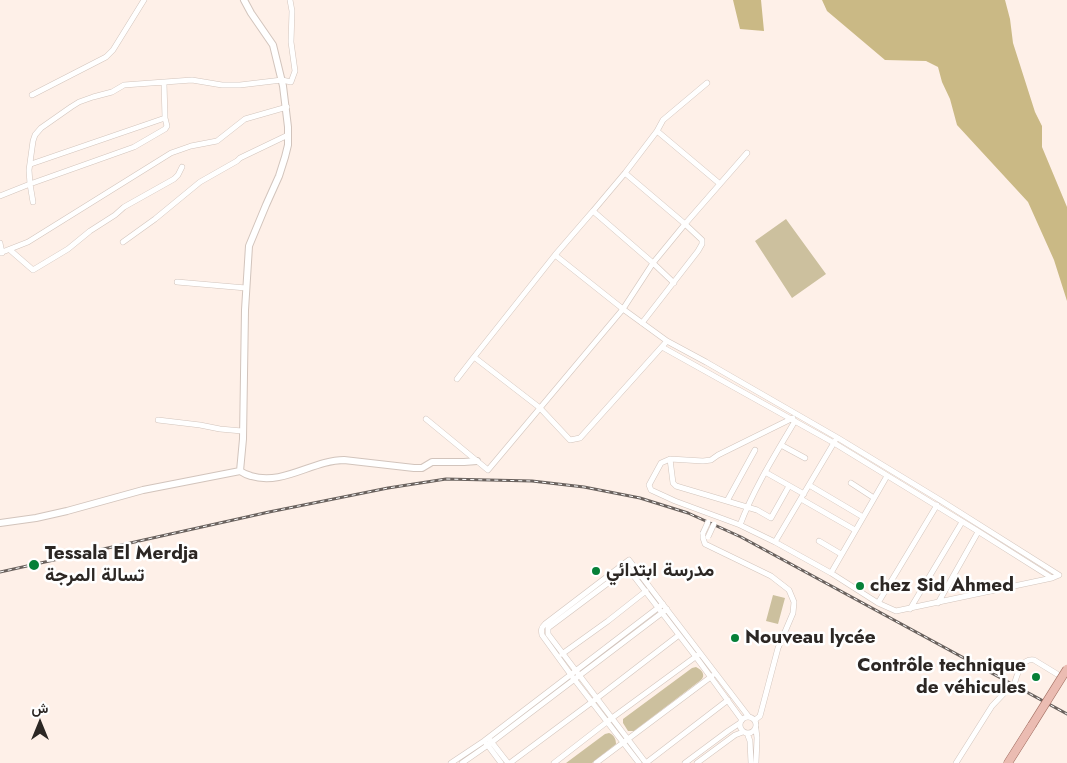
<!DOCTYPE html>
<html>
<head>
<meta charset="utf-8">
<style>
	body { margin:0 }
	#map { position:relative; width:1067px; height:763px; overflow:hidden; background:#fef0e8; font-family:Jost,Vazirmatn,sans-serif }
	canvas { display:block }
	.north { position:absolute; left:15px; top:698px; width:50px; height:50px; -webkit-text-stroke:4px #fff; paint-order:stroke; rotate:0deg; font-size:14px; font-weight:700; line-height:20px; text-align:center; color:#2c2724 }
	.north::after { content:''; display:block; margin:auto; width:18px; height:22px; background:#2c2724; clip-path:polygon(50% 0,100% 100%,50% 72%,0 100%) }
</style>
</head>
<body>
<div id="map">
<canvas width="1067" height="763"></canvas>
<div class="north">ش</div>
</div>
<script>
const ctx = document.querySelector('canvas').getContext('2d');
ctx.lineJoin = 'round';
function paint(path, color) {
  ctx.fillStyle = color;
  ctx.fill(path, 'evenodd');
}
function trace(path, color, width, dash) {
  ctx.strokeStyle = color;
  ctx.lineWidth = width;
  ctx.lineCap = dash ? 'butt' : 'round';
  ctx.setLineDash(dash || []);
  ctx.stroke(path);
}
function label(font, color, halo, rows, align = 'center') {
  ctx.font = font + ' Jost,Vazirmatn,sans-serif';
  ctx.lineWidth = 5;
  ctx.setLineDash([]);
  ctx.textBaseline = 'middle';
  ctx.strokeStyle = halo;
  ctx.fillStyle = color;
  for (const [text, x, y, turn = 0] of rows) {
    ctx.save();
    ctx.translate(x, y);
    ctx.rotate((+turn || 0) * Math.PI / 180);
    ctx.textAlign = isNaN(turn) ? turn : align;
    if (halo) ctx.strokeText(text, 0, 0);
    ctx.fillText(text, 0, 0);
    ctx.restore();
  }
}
paint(new Path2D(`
	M786 219 826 274 792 298 755 241Z
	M773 595 785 598 778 624 766 621Z
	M696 667C702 670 706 675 701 680L634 731H628L623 723V719L692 668Z
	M609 733C614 735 616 739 616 744L592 763H566L605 734Z`), '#ccc09e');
paint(new Path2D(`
	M733 0H761L764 31 740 29Z
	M822 0H1005L1010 19 1013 43 1035 112 1042 126V147L1067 207V301L1054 260 1028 202 957 125 950 99 942 82 938 67 926 61 885 60 827 11Z`), '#cab985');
const minor = new Path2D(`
	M32 95 106 57 113 50 144 0
	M657 131 663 120 707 83
	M31 164 165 118
	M625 173 685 224 702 240V244L698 251 642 323
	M0 196 30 184 134 147 165 129 167 126 165 118 164 83
	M33 202 30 184 29 170 33 141 35 135 41 128 71 107 79 102 93 97 112 92 124 85 192 80 222 85H240L282 80 291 82 295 71 291 42 292 11 290 0
	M593 211 653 263 623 309 555 255Z
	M593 211 625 173 657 131 720 184
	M123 242 155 219 200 182 237 161 240 158 288 135
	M0 243 2 253
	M10 250 33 270 68 249 90 231 115 215 124 207 174 179 178 175 182 167
	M0 253 28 242 171 153 191 146 217 141 245 119 287 107
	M177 282 246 288
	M674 283 653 263 685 224 747 153
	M667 341 580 438 570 440 540 408 623 309 667 341 706 362 838 438 940 500 1059 575
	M662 347 834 443 976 530 1052 578 1059 575
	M457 379 474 357
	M426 419 488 470 540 408 474 357 555 255
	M158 420 200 425 220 429 242 431
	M835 441 775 542 831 573 878 603 896 611 1052 578
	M781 445 805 458
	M670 459 673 483 676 486 757 510 771 518 789 486
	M765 472 804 494
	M851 483 874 498
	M809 485 863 517
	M801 499 855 530
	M727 501 755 450
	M740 525 675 501 651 490 649 485 661 463 670 459 703 461 711 460 718 455 793 418
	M703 533V538L705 544 771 576 789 590 794 602 793 613 778 648 760 716 755 720
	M819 541 841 554
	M775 542 740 525C754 488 775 455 795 421
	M626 566 696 657 742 720
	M628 568 548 628V634L646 763
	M831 573 887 476
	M878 603 937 505
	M938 603 978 532
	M910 609 962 522
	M562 654 608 621 646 591
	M740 725a8 8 0 1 1 16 0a8 8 0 1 1-16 0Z
	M756 729 757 738 756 763
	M747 733 750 741 751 763
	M490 740 508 763
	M486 743 501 763
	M451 763 484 741 663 604
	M462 763 488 745 667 609
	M510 763 592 702 679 635
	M554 763 612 718 698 655
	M596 763 712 676
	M639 763 574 679 542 635C541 630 541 628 545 624L629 560 749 717
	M646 763 728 700
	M685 763 728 731 740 723
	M697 763 735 735 743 732
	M956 763 992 706 1010 687 1014 685C1017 675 1021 658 1034 660L1057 674`);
const tertiary = new Path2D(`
	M240 471C243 473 247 475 251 476 283 486 313 460 344 460L414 468H422L432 462H464L477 461
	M0 523 36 518 67 511 143 490 240 471 243 439 245 310 249 246 266 205 279 176 285 157 288 145V127L283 86 273 45 251 13 244 0`);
const primary = new Path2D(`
	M1008 763 1032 725`);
trace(minor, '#d2c4bc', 6);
trace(tertiary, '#d2c4bc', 8);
trace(primary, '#9f6b5f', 9);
trace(minor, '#fff', 5);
trace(tertiary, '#fff', 6);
trace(primary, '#ebbcb2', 8);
const rail = new Path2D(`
	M0 572 269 512 388 488 446 479 532 481 584 487 640 498 688 513 741 537 1067 714`);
trace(rail, '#6a625e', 3);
trace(rail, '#fff', 1, [4]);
const minorBridge = new Path2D(`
	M703 533 708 522
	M708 537 714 524`);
const primaryBridge = new Path2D(`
	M1032 725 1067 669`);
trace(minorBridge, '#d2c4bc', 6, []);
trace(primaryBridge, '#9f6b5f', 9, []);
trace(minorBridge, '#fff', 5);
trace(primaryBridge, '#ebbcb2', 8);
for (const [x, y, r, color] of [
	[34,565,6,"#068038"],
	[596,571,5,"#068038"],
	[860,586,5,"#068038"],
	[735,638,5,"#068038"],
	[1036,677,5,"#068038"]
]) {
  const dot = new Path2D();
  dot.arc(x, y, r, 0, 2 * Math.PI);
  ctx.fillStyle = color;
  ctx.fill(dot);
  trace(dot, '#fff', 2);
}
label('bold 19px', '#2c2724', '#fff', [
	["Tessala El Merdja",45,554],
	["تسالة المرجة",45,576],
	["مدرسة ابتدائي",606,571],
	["chez Sid Ahmed",870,586],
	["Nouveau lycée",745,638],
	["Contrôle technique",1026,666,"right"],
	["de véhicules",1026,688,"right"]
], 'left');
</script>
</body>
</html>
